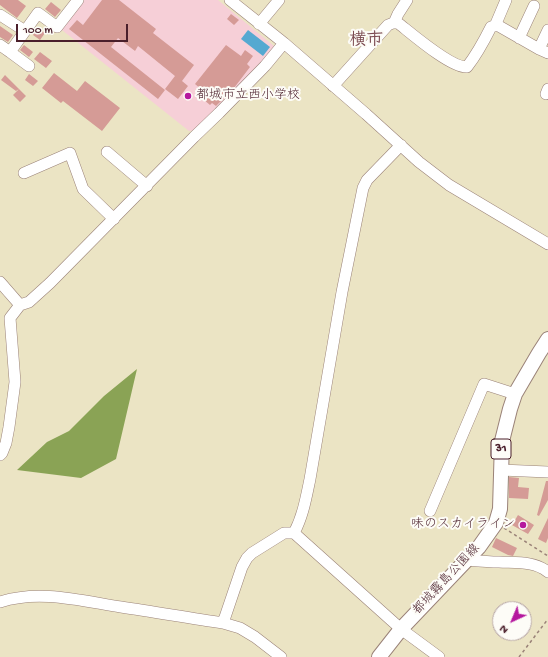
<!DOCTYPE html>
<html>
<head>
<meta charset="utf-8">
<style>
	body { margin:0 }
	#map { position:relative; width:548px; height:657px; overflow:hidden; background:#ebe4c4; font-family:"Gochi Hand",sans-serif }
	canvas { display:block }
	.north { position:absolute; left:492px; top:601px; width:40px; height:40px; box-sizing:border-box; background:#fdfcf7; border:1px solid #b5a4a5; border-radius:50%; rotate:224deg; font-size:11px; font-weight:700; line-height:16px; text-align:center; color:#4a1f2b }
	.north::after { content:''; display:block; margin:auto; width:14px; height:18px; background:#b5179e; clip-path:polygon(50% 0,100% 100%,50% 72%,0 100%) }
	.scale { position:absolute; left:16px; top:24px; width:112px; height:18px; box-sizing:border-box; border:2px solid #4a1f2b; border-top:0; padding-left:5px; font-size:12px; line-height:14px; white-space:nowrap; color:#4a1f2b; -webkit-text-stroke:3px #fdfcf7; paint-order:stroke }
</style>
</head>
<body>
<div id="map">
<canvas width="548" height="657"></canvas>
<div class="north">N</div>
<div class="scale">100 m</div>
</div>
<script>
const ctx = document.querySelector('canvas').getContext('2d');
ctx.lineJoin = 'round';
function paint(path, color) {
  ctx.fillStyle = color;
  ctx.fill(path, 'evenodd');
}
function trace(path, color, width, dash) {
  ctx.strokeStyle = color;
  ctx.lineWidth = width;
  ctx.lineCap = dash ? 'butt' : 'round';
  ctx.setLineDash(dash || []);
  ctx.stroke(path);
}
function label(font, color, halo, rows, align = 'center') {
  ctx.font = font + ' "Gochi Hand","Klee One",sans-serif';
  ctx.lineWidth = 4;
  ctx.setLineDash([]);
  ctx.textBaseline = 'middle';
  ctx.strokeStyle = halo;
  ctx.fillStyle = color;
  for (const [text, x, y, turn = 0] of rows) {
    ctx.save();
    ctx.translate(x, y);
    ctx.rotate((+turn || 0) * Math.PI / 180);
    ctx.textAlign = isNaN(turn) ? turn : align;
    if (halo) ctx.strokeText(text, 0, 0);
    ctx.fillText(text, 0, 0);
    ctx.restore();
  }
}
paint(new Path2D(`
	M82 0H218L274 46V51L198 130 189 131 62 30Z`), '#f6cfd7');
paint(new Path2D(`
	M137 369 116 459 81 478 17 470 47 442 69 431 104 396Z`), '#8aa355');
paint(new Path2D(`
	M248 30 270 47 263 56 241 39Z`), '#55a9d1');
paint(new Path2D(`
	M0 0H18L26 6 17 18 0 5Z
	M102 0H119L156 29 153 33 194 65 182 81 188 86 178 99 165 89 175 76 138 46 135 51 118 38 111 47 165 90 158 99 69 29 77 20 83 25Z
	M51 2 61 10 55 17 45 9Z
	M231 14 239 20 234 25 227 19Z
	M0 26 13 35 8 42 0 37Z
	M38 28 45 33 40 40 33 35Z
	M24 45 33 52 29 57 20 50Z
	M226 45 241 56 245 50 253 56 247 64 250 67 234 88 216 106 212 103 210 105 197 94 201 89 195 84Z
	M40 52 52 61 46 68 34 59Z
	M54 73 77 91 85 81 120 108 102 131 63 101 61 103 42 88Z
	M29 74 38 81 33 86 25 80Z
	M5 75 19 89 16 91 1 80Z
	M19 89 26 96 20 102 13 95Z
	M509 477 519 478 518 487 529 488 528 499 509 498Z
	M546 481H548V500L539 516 537 515Z
	M518 515 534 525 528 534 512 525Z
	M548 518V538L546 543 538 539Z
	M496 538 517 548 513 556 508 555 492 547Z`), '#d59b96');
const minor = new Path2D(`
	M230 0 284 43 366 114 419 162 449 185 548 244
	M0 15 25 31
	M394 23 398 14 407 0
	M259 24 279 0
	M495 26 506 0
	M519 38 534 6
	M0 45 10 52 38 13 57 27 78 0
	M539 49 548 30
	M10 52 29 66
	M333 86 388 25 393 23H398C412 34 451 68 467 67 477 54 484 41 491 27L497 25 539 49 548 53
	M546 94 548 89
	M107 152 147 186
	M24 173 70 153 83 189 114 219
	M0 282 20 305
	M0 455 2 453 6 443 9 427 15 382 10 318 20 305 29 302 50 283 194 137 219 113 265 66 284 43
	M501 470 548 472
	M430 511 484 384 515 394
	M294 533 401 629 439 657
	M467 560C478 561 488 562 499 562 516 563 534 561 548 572
	M0 602C39 589 82 601 121 607 155 612 189 618 223 623L240 628 255 637 281 657
	M223 623 242 567 247 558 252 553 284 533H294C303 516 306 498 310 479L342 292 363 188 367 180 401 145`);
const major = new Path2D(`
	M379 657 401 629 479 547 496 523 500 509 502 441 510 409 515 394 539 353 548 339`);
trace(minor, '#9a8278', 12);
trace(major, '#9a8278', 16);
trace(new Path2D(`
	M504 528 548 556
	M519 657 548 619`), '#9a8278', 1.5, [3, 3]);
trace(minor, '#fff', 11);
trace(major, '#fff', 14);
for (const [x, y, r, color] of [
	[188,96,4,"#b5179e"],
	[523,525,4,"#b5179e"]
]) {
  const dot = new Path2D();
  dot.arc(x, y, r, 0, 2 * Math.PI);
  ctx.fillStyle = color;
  ctx.fill(dot);
  trace(dot, '#fdfcf7', 1.5);
}
for (const [x, y, w] of [
	[501,449,20]
]) {
  const box = new Path2D();
  box.roundRect(x - w / 2, y - 10, w, 20, 3);
  ctx.fillStyle = '#fdfcf7';
  ctx.fill(box);
  trace(box, '#4a1f2b', 1);
}
label('bold 12px', '#4a1f2b', null, [
	["31",501,449]
]);
label('13px', '#4a1f2b', '#fdfcf7', [
	["都城市立西小学校",196,96],
	["味のスカイライン",515,525,"right"]
], 'left');
label('13px', '#4a1f2b', '#fdfcf7', [
	["都城霧島公園線",447,580,-47]
]);
label('bold 17px', '#7b4a50', '#fdfcf7', [
	["横市",366,41]
]);
</script>
</body>
</html>
